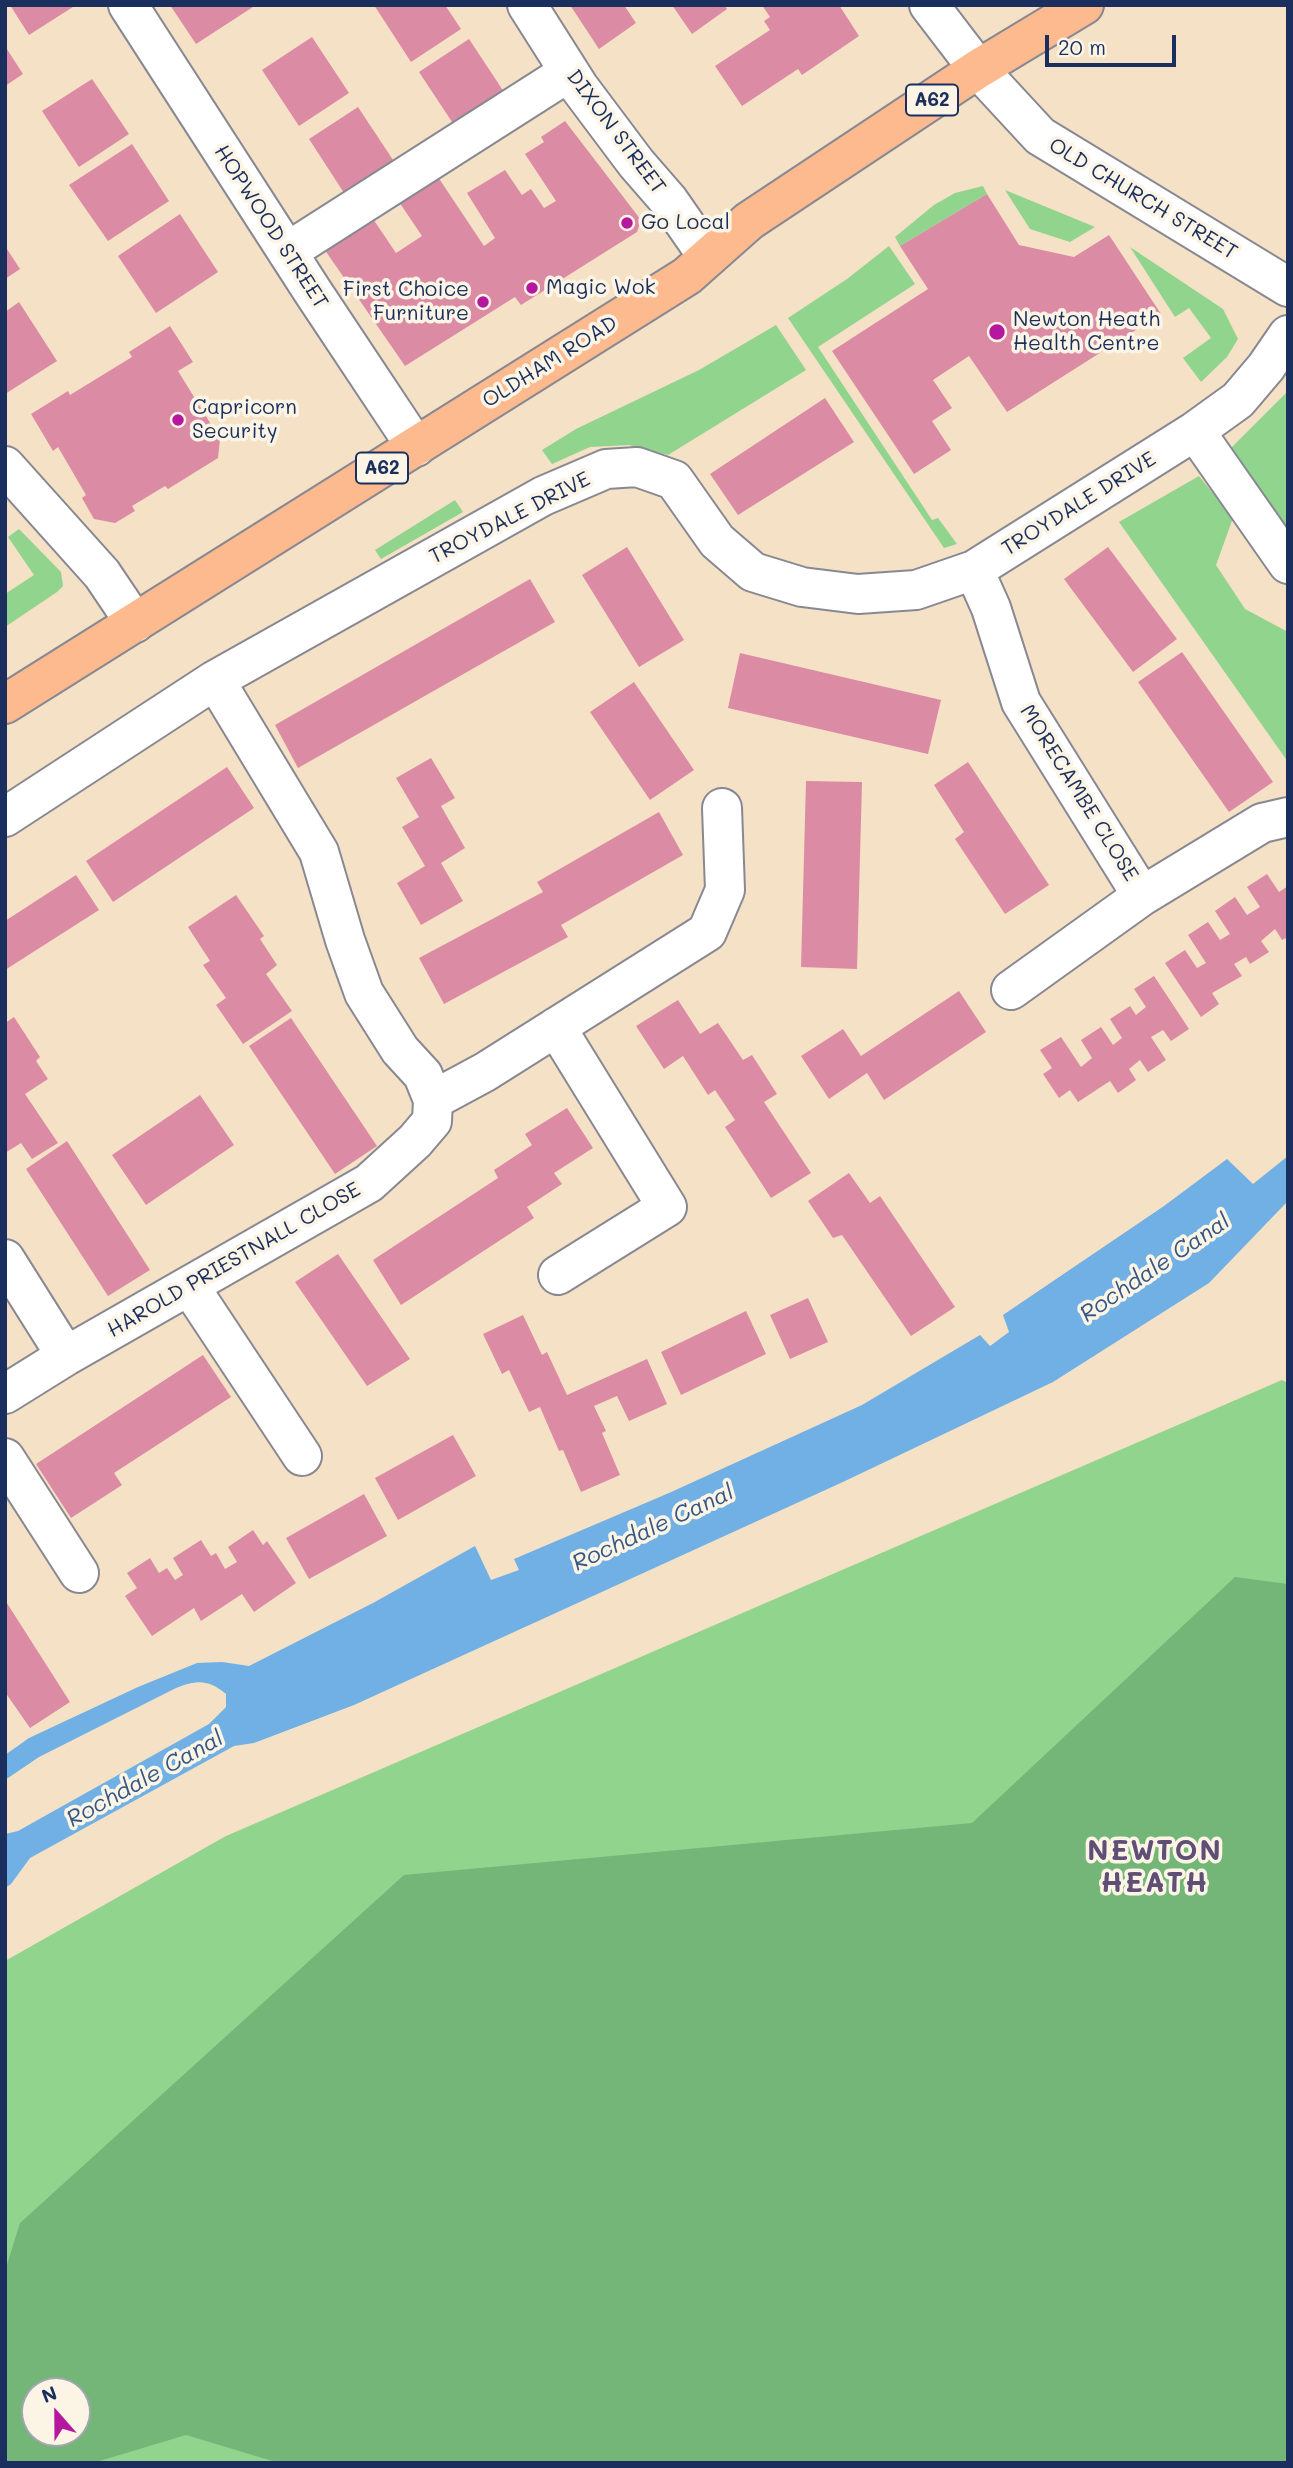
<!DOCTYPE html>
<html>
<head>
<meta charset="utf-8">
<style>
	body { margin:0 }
	#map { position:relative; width:1293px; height:2468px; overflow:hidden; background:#f5e1c5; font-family:Mali,sans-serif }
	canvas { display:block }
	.frame { position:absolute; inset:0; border:7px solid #1b2f5e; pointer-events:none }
	.north { position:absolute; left:21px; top:2377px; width:70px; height:70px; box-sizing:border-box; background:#fcf5e5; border:2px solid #a2a6af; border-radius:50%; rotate:339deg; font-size:19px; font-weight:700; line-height:28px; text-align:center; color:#1b2f5e }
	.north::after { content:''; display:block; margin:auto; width:24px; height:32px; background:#b5179e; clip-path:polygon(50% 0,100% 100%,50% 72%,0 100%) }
	.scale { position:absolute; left:1045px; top:35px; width:131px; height:32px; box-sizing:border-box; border:4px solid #1b2f5e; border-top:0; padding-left:9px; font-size:21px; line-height:24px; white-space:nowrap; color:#1b2f5e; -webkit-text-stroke:5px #fcf5e5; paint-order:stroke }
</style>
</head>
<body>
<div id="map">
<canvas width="1293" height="2468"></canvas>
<div class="frame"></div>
<div class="north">N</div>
<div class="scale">20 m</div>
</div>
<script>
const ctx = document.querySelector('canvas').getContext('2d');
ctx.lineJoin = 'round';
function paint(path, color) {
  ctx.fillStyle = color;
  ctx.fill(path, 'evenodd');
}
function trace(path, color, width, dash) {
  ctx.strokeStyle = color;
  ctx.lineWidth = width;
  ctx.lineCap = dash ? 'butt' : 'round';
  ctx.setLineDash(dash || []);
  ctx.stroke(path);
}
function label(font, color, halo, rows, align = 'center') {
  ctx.font = font + ' Mali,sans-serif';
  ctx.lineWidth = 7;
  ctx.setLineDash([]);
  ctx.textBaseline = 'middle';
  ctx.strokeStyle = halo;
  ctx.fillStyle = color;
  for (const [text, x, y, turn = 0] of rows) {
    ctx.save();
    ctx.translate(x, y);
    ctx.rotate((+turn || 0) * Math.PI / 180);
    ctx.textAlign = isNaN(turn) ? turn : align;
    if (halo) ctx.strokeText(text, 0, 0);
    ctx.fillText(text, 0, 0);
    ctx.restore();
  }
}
paint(new Path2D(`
	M983 186 987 194 900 246 895 237 934 205 955 193Z
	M1005 190 1095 227 1070 242 1030 229Z
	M889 246 915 284 818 347 932 520 938 518 957 544 944 548 788 318 847 279Z
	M1130 247 1223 309 1238 339 1227 357 1201 382 1183 358 1211 338 1189 308 1175 317Z
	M776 325 806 370 668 455 629 445 590 447 552 464 542 450 576 429 699 370Z
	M1288 391V540L1230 449Z
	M1199 476 1233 518 1216 565 1245 609 1288 632V762L1119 522Z
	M455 500 463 512 381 559 375 550Z
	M19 529 61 572 63 586 57 592 5 627V594L34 575 8 537Z
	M1282 1380 1288 1383V2463H5V1961L226 1836ZM35 2391H77V2433H35Z`), '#90d48d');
paint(new Path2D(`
	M1235 1577 1288 1584V2463H279L186 2435 93 2463H5V2271L20 2223 404 1875 972 1823ZM35 2391H77V2433H35Z`), '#74b678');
paint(new Path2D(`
	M1288 1156V1201L1209 1283 1053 1382 845 1481 354 1705 254 1743 234 1746 30 1858 11 1884 5 1888V1834L18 1831 209 1724 226 1707V1694C208 1679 197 1680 176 1688L39 1757 5 1780V1755L29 1738 138 1687 197 1663 222 1662 249 1666 373 1603 475 1546 491 1580 519 1570 514 1559 669 1493 862 1405 980 1335 990 1346 1009 1332 1003 1315 1164 1206 1227 1159 1253 1184Z`), '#70b0e4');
paint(new Path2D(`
	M10 5H76L29 35Z
	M170 5H256L196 44Z
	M374 5H445L461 29 411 62Z
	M570 5H624L636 23 599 49Z
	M672 5H724L727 9 692 34Z
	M762 5H839L859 36 802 75 798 69 742 106 715 66 770 30 764 21 770 17Z
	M312 37 349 93 299 126 262 70Z
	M469 39 506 95 456 128 419 72Z
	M5 46 23 74 5 86Z
	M92 79 129 134 79 167 42 111Z
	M358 107 395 163 346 196 309 139Z
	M565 121 641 220 637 232 521 305 515 297 405 366 320 243 369 213 396 253 422 236 395 196 434 171 484 246 495 238 467 193 505 170 522 195 531 189 544 208 556 201 525 154 544 142 541 137Z
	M132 144 169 201 108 241 69 185Z
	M987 194 1019 245 1074 257 1109 235 1161 314 1007 412 969 356 933 380 952 408 932 421 951 450 914 474 832 351 928 289 900 246Z
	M180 214 218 272 156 313 118 256Z
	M5 246 20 269 5 279Z
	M19 302 57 361 5 394V312Z
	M170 326 193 362 178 371 220 439 218 458 168 489 165 486 132 506 135 511 115 523 94 519 82 498 86 495 58 447 53 451 31 414 68 391 70 395 132 357 129 352Z
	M825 398 854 442 738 515 710 474Z
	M627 547 684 640 639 667 582 575Z
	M1108 547 1177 639 1133 672 1064 579Z
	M530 579 555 622 298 768 275 725Z
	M1182 652 1273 782 1229 812 1138 682Z
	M740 653 941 700 928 754 728 708Z
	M634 682 694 770 650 800 590 712Z
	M431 758 455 798 441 806 465 848 441 863 463 901 421 925 397 883 425 866 402 827 419 817 396 778Z
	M968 762 1049 885 1005 914 955 839 964 832 934 785Z
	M227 767 254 808 113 902 86 861Z
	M806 781 862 782 857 969 801 967Z
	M659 812 683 855 561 925 568 937 444 1004 419 958 543 892 537 882Z
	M1267 874 1279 892 1288 886V937L1282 940 1275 929 1261 941 1269 952 1250 964 1246 957 1234 964 1242 976 1212 993 1219 1004 1201 1017 1165 963 1185 950 1197 968 1206 963 1188 935 1208 922 1220 940 1230 934 1215 911 1235 897 1247 915 1260 907 1247 887Z
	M76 875 99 910 5 970V921Z
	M236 895 264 936 260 939 277 965 266 974 292 1011 243 1044 216 1005 226 998 203 965 210 961 188 927Z
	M1154 976 1189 1029 1171 1041 1163 1030 1151 1037 1166 1060 1148 1072 1140 1060 1129 1069 1136 1080 1118 1093 1110 1081 1078 1102 1070 1090 1059 1098 1043 1074 1052 1068 1040 1050 1061 1037 1081 1067 1092 1058 1081 1040 1101 1027 1113 1045 1122 1038 1110 1019 1130 1006 1136 1015 1146 1007 1134 989Z
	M959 991 986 1032 884 1100 867 1073 829 1099 801 1056 843 1029 861 1056Z
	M678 1000 700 1034 718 1023 743 1060 752 1055 777 1094 764 1102 811 1173 771 1198 725 1127 735 1120 715 1090 708 1095 683 1056 664 1069 636 1026Z
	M14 1017 40 1057 36 1061 48 1079 25 1094 58 1143 32 1159 21 1143 5 1153V1023Z
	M291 1018 377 1146 335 1174 249 1046Z
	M200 1095 234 1145 146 1205 112 1155Z
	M567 1108 593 1148 554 1173 562 1184 527 1207 534 1218 401 1305 373 1260 498 1178 494 1170 532 1145 525 1134Z
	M67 1141 150 1270 108 1296 26 1169Z
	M849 1173 870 1203 880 1196 955 1307 911 1336 842 1235 833 1238 808 1201Z
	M338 1254 410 1359 367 1386 295 1282Z
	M808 1298 828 1342 790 1359 770 1315Z
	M746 1311 766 1354 681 1395 661 1352Z
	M523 1315 542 1355 547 1352 567 1395 647 1359 667 1404 629 1421 617 1396 594 1406 606 1431 602 1433 620 1475 581 1492 563 1450 559 1451 540 1407 529 1412 509 1370 502 1374 483 1334Z
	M203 1355 231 1397 114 1473 122 1485 71 1518 36 1464Z
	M453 1435 476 1476 398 1520 375 1478Z
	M364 1494 387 1536 309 1579 286 1538Z
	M253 1530 263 1545 267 1541 296 1583 254 1612 242 1594 201 1621 194 1608 152 1636 125 1596 137 1588 127 1573 150 1558 159 1573 167 1568 175 1580 183 1575 173 1558 201 1540 211 1556 216 1553 225 1569 237 1562 228 1547Z
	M5 1600 70 1702 30 1728 5 1692Z`), '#dc8ba5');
const minor = new Path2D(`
	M128 5 313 292 416 447
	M527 5 579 87 636 163 669 201 708 257
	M929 5 978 69 1040 136 1288 287
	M287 252 569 72
	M1195 431 1288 564
	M5 466 102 574 135 623
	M974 570 991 608 1021 702 1142 896
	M5 817 215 680 543 496 606 469 637 467 674 480 717 541 753 572 802 587 858 594 916 590 974 570 1195 431 1238 400 1266 367 1288 335
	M1011 990 1142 896 1262 823 1288 817
	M556 1027 667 1207 558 1275
	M433 1100 485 1072 707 932 725 890 722 808
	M5 1259 66 1356
	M190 1287 302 1456
	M5 1394 66 1356 369 1183 415 1141 432 1121 433 1100 423 1075 400 1050 364 993 345 940 319 852 215 680
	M5 1458 79 1573`);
const highway = new Path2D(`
	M5 704 687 276 749 221 978 69 1084 5`);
trace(minor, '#888892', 42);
trace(highway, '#888892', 42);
trace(minor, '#fff', 38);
trace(highway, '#fcba8e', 38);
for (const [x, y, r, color] of [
	[627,223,7,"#b5179e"],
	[532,288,7,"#b5179e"],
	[483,302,7,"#b5179e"],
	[997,332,9,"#b5179e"],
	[178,420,7,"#b5179e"]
]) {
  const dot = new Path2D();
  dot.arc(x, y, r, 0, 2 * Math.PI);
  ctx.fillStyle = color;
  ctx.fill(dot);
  trace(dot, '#fcf5e5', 2.5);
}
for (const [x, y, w] of [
	[932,100,52],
	[382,468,52]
]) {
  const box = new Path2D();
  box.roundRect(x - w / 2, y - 15.5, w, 31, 5);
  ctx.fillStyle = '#fcf5e5';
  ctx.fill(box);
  trace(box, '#1b2f5e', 2);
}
label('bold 19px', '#1b2f5e', null, [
	["A62",932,100],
	["A62",382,468]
]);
label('21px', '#1b2f5e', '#fcf5e5', [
	["DIXON STREET",616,132,53],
	["OLD CHURCH STREET",1143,199,31],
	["HOPWOOD STREET",271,227,57],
	["OLDHAM ROAD",550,362,-32],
	["TROYDALE DRIVE",1079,504,-32],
	["TROYDALE DRIVE",510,518,-27],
	["MORECAMBE CLOSE",1079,793,58],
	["HAROLD PRIESTNALL CLOSE",234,1260,-30]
]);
label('21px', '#1b2f5e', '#fcf5e5', [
	["Go Local",641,223],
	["Magic Wok",546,288],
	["First Choice",469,290,"right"],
	["Furniture",469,314,"right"],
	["Newton Heath",1013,320],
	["Health Centre",1013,344],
	["Capricorn",192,408],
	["Security",192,432]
], 'left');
label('italic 23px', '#355686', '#fcf5e5', [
	["Rochdale Canal",1155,1268,-34],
	["Rochdale Canal",653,1528,-25],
	["Rochdale Canal",145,1779,-29]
]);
ctx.letterSpacing = '2px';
label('bold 28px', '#5f4f77', '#fcf5e5', [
	["NEWTON",1155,1851],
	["HEATH",1155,1883]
]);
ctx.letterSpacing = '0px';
</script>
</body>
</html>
